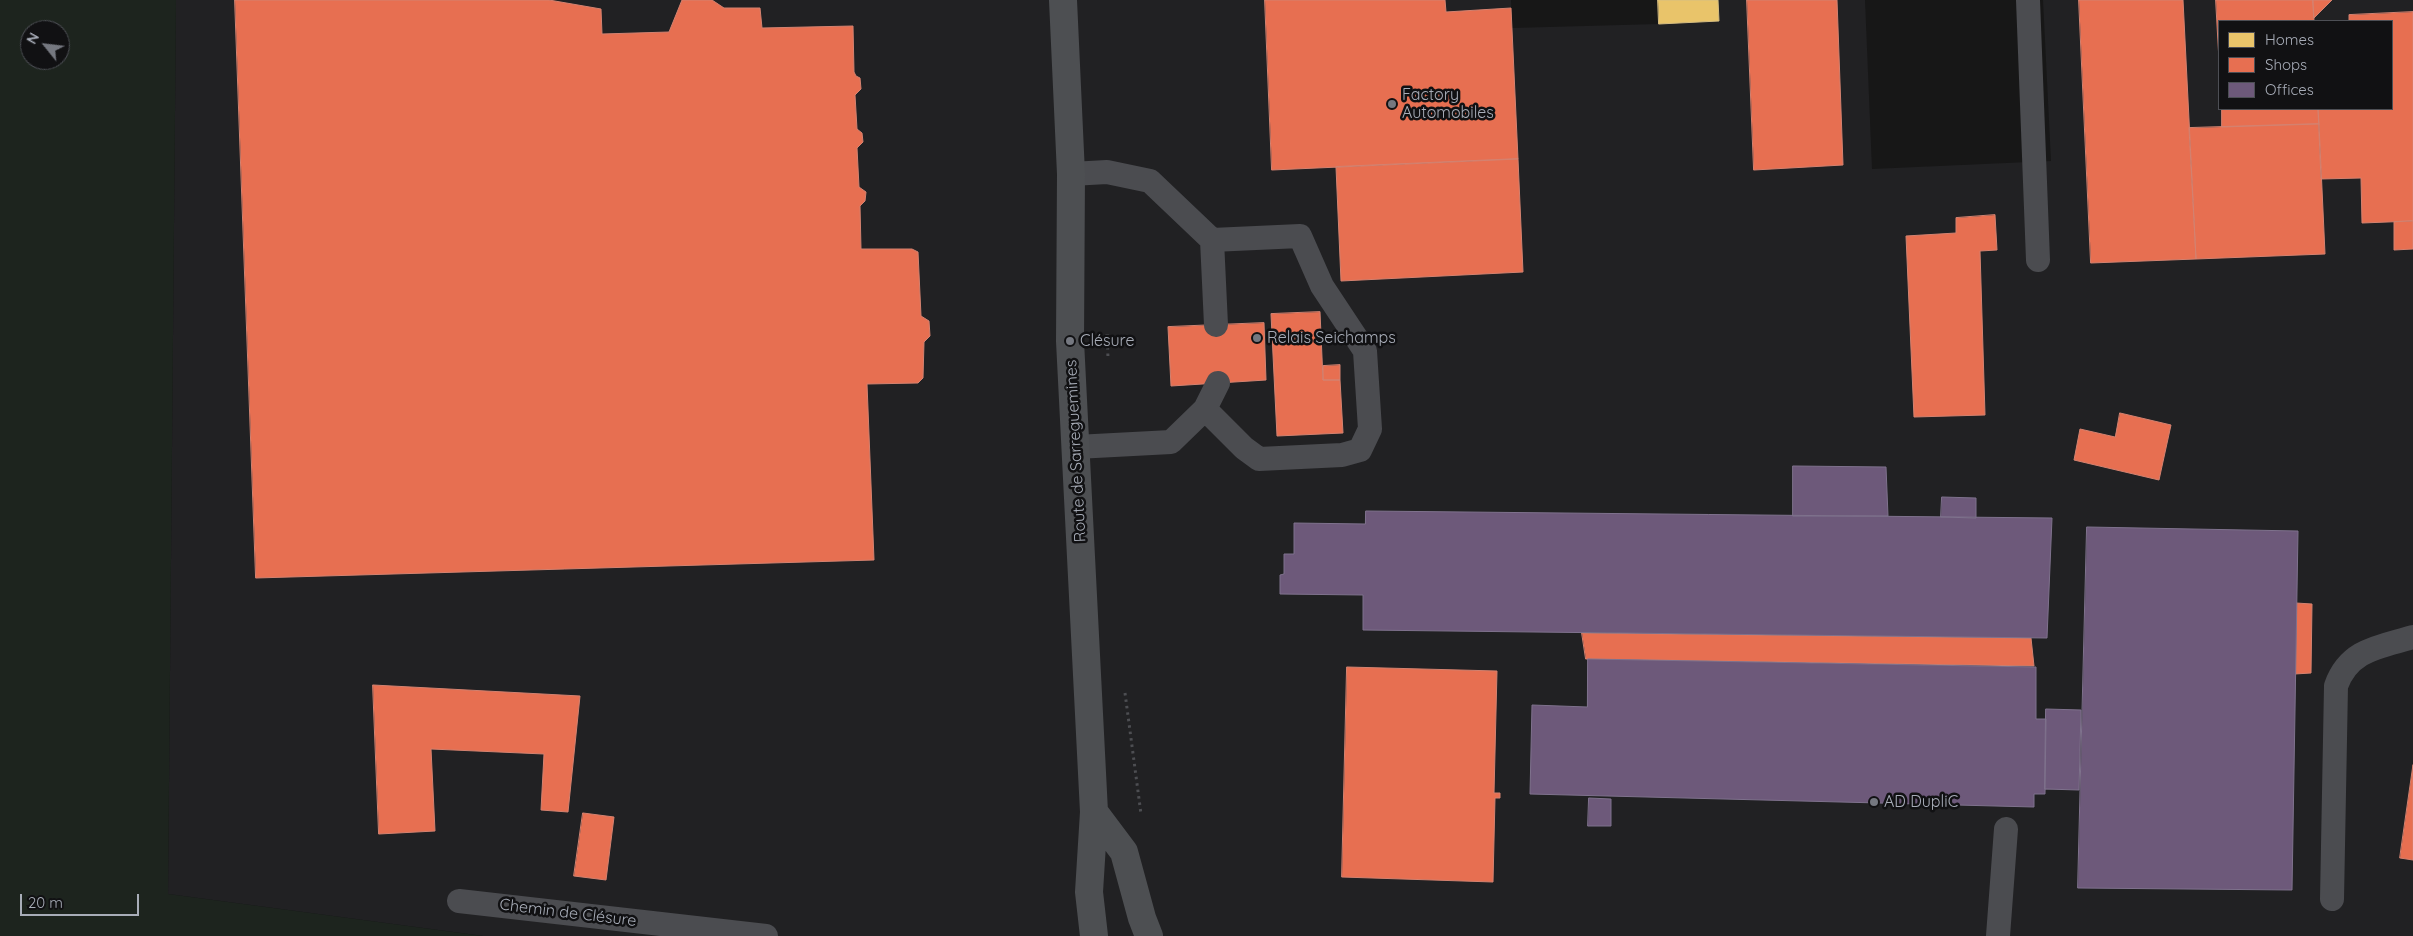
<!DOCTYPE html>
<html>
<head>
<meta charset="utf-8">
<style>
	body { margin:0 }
	#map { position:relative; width:2413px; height:936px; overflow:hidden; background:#171717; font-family:Quicksand,sans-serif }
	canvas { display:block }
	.legend { position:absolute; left:2218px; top:20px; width:175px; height:90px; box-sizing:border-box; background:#111113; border:1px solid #4d4f55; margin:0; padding:6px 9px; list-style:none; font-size:15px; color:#a8adb8 }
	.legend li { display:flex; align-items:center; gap:10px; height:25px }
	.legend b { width:25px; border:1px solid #4d4f55 }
	.north { position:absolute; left:20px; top:20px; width:50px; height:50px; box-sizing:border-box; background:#111113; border:1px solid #4d4f55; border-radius:50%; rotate:299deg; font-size:14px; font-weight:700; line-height:20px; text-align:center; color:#a8adb8 }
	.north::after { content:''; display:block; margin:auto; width:18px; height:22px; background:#757880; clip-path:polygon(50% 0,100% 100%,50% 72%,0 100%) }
	.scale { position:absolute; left:20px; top:894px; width:119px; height:22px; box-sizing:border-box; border:2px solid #a8adb8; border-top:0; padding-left:6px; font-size:15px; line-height:18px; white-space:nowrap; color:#a8adb8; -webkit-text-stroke:4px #111113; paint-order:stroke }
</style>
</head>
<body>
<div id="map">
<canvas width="2413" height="936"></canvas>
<ul class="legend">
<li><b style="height:14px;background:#e9c46a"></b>Homes</li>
<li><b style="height:14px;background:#e76f51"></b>Shops</li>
<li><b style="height:14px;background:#6d597a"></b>Offices</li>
</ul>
<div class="north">N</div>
<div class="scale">20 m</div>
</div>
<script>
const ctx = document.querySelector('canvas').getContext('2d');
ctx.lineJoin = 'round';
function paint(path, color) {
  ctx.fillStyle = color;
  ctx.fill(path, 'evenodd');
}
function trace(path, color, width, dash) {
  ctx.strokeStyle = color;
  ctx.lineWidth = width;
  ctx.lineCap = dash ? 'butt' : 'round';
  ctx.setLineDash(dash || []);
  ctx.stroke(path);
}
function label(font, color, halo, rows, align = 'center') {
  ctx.font = font + ' Quicksand,sans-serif';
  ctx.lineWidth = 5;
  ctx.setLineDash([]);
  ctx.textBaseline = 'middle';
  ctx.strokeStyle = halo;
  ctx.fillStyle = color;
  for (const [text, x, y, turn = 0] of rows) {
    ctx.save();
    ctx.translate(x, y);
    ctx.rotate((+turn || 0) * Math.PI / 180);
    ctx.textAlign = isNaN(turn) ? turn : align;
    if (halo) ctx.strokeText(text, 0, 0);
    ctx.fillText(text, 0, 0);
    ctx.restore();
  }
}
paint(new Path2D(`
	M176 0H1511L1512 28 1658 24V0H1865L1872 169 2051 161 2043 0H2413V936H483L168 894ZM2219 21H2392V109H2219Z`), '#212123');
paint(new Path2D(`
	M0 0H176L168 894 483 936H0ZM30 30H60V60H30Z`), '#1d241e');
const homes = new Path2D(`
	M1658 0H1718L1719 21 1659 24Z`);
paint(homes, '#e9c46a');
trace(homes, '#d6bd81', 1);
const shops = new Path2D(`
	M235 0H549L601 9 602 34 669 32 682 0H712L724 8H760L762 28 853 26 854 72 856 76 860 78 861 89 855 95 857 129 862 133 863 142 857 148 859 187 866 192 865 201 860 206 861 249H912L918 252 921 316 929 321 930 336 924 342 923 378 918 383 867 384 874 560 256 578Z
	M1265 0H1445L1446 12 1511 8 1518 159 1272 170Z
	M1747 0H1837L1843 165 1754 170Z
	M2079 0H2183L2196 259 2091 263Z
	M2216 0H2313L2314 21H2219V60Z
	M2313 0H2332L2314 18Z
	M2413 12V221L2362 223 2361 178 2321 179 2318 109H2392V21H2349V15Z
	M2222 109H2318L2319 124 2222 127Z
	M2319 124 2325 254 2196 259 2189 128Z
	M1518 159 1523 272 1341 281 1336 167Z
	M1995 215 1997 250 1980 251 1985 415 1914 417 1906 236 1956 233V218Z
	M2413 221V249L2394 250V222Z
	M1320 312 1323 380H1340L1343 433 1277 436 1271 314Z
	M1264 323 1266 380 1171 386 1168 327Z
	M1340 365V380H1323V366Z
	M2120 413 2171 425 2159 480 2074 460 2080 429 2115 437Z
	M2296 603 2312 604 2311 673 2295 674Z
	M1582 633 2031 638 2034 666 1586 659Z
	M1347 667 1497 671 1494 793H1500V798H1495L1493 882 1342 877Z
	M373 685 580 696 568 812 541 810 544 754 431 749 435 831 379 834Z
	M2413 765V860L2400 858Z
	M583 813 614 817 606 880 574 876Z`);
paint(shops, '#e76f51');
trace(shops, '#d48270', 1);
const offices = new Path2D(`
	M1793 466 1886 467 1888 516H1793Z
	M1942 497 1976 498V518L1941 517Z
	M1366 511 2052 518 2047 638 1363 630V595L1280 594V575L1284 574V554H1294V523L1365 524Z
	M2087 527 2298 531 2292 890 2078 888Z
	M1588 659 2036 667V719H2046L2045 794H2034V807L1530 794 1532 705 1587 707Z
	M2046 709 2081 710 2079 790 2045 789Z
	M1589 798 1611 799V826H1588Z`);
paint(offices, '#6d597a');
trace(offices, '#7f728d', 1);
trace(new Path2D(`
	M1107 334 1108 358
	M1125 693 1141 814`), '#4d4e52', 3, [2.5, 4]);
trace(new Path2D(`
	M2028 0 2038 260
	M1071 174 1107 172 1150 181 1212 240 1216 325
	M1205 409 1244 448 1259 459 1342 455 1360 450 1370 429 1365 351 1322 286 1300 236 1212 240
	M1076 447 1171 442 1205 409 1218 383
	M2332 899 2336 686C2349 649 2380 647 2413 637
	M459 901 766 936
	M1998 936 2006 829`), '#4b4c50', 24);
trace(new Path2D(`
	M1063 0 1071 174 1070 341 1094 812 1089 892 1094 936
	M1094 812 1124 852 1142 918 1149 936`), '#4d4f52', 28);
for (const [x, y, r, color] of [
	[1392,104,5,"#757880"],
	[1257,338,5,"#757880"],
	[1070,341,5,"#757880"],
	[1874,802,5,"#757880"]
]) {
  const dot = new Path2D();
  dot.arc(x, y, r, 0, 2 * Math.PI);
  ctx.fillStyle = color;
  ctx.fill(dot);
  trace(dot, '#111113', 2);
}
label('16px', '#a8adb8', '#111113', [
	["Factory",1402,95],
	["Automobiles",1402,113],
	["Relais Seichamps",1267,338],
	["Clésure",1080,341],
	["AD DupliC",1884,802]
], 'left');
label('16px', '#a8adb8', '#111113', [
	["Route de Sarreguemines",1076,451,-93],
	["Chemin de Clésure",568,913,7]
]);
</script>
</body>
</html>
